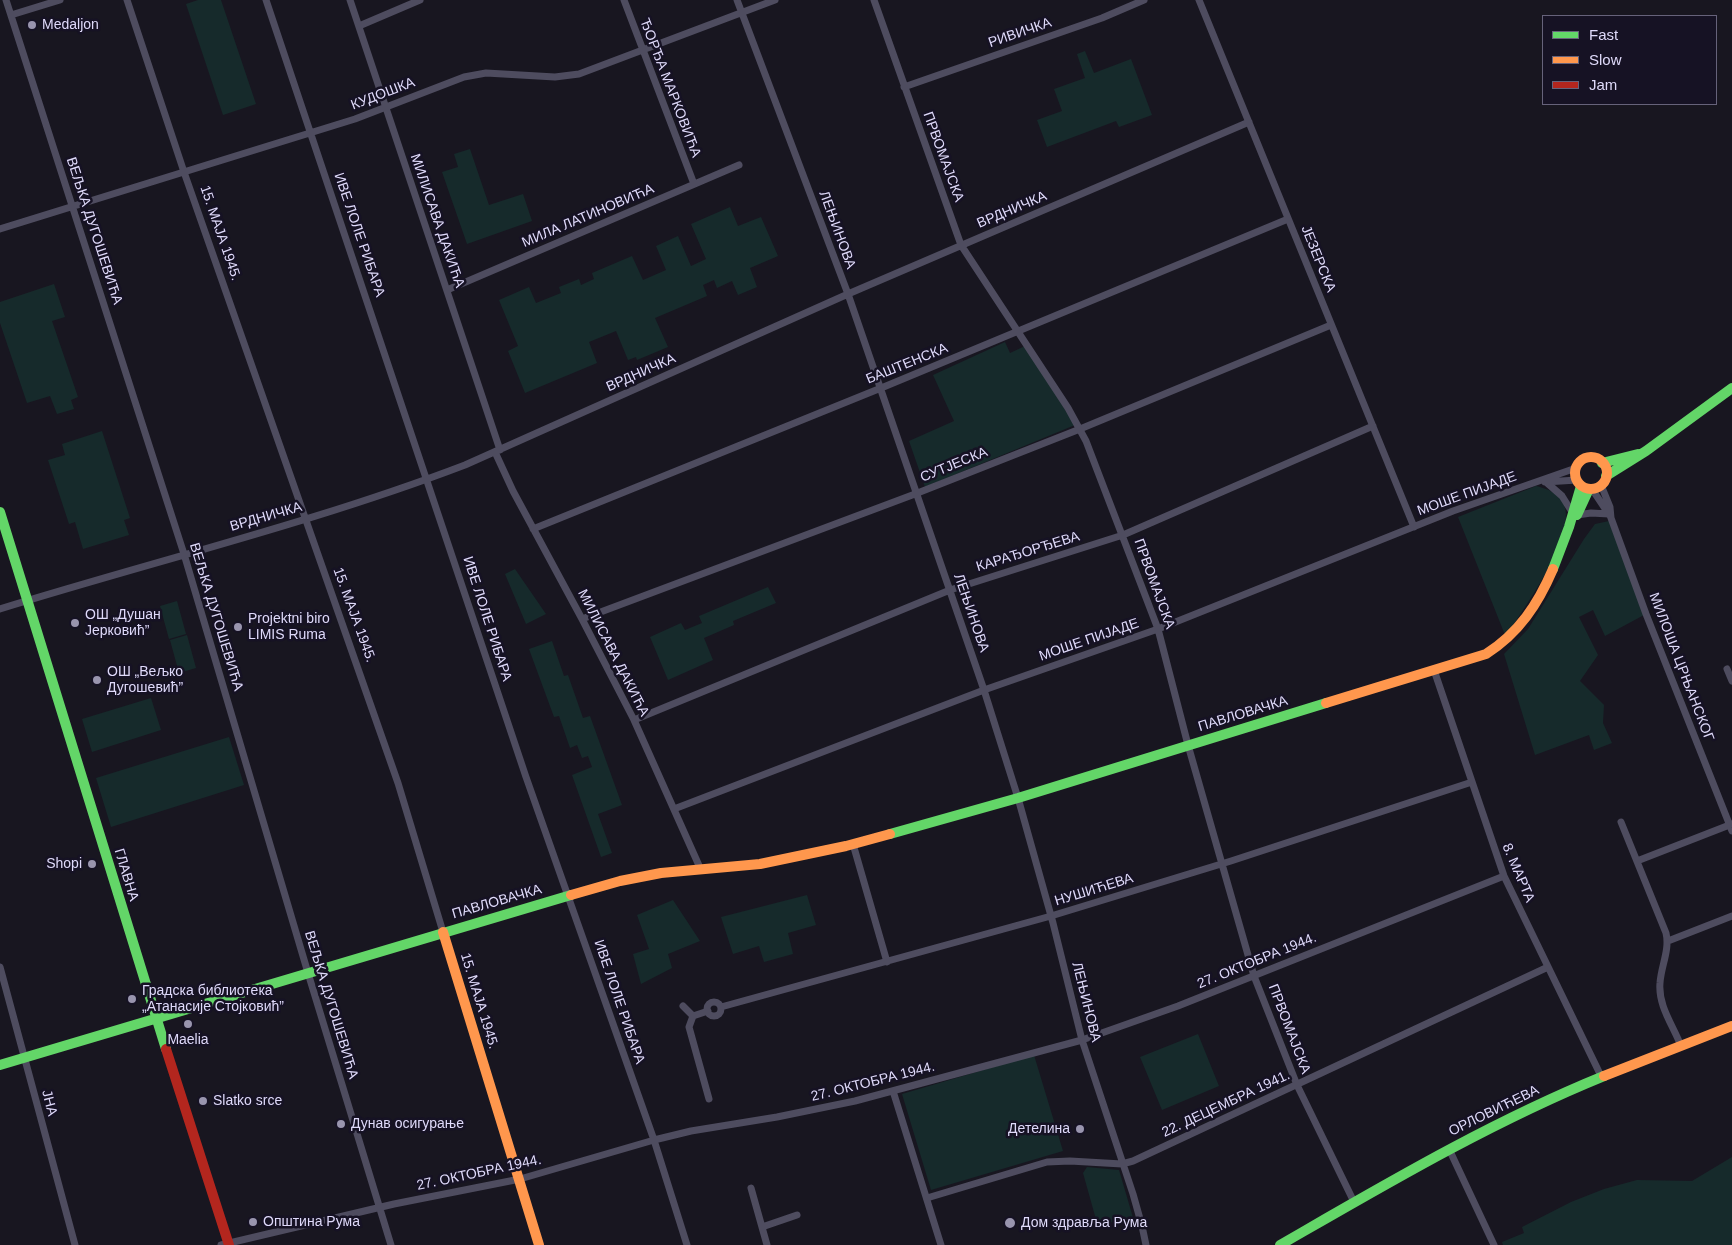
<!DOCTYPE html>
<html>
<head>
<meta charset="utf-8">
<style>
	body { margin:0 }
	#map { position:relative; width:1732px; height:1245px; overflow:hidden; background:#181620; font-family:Arial,sans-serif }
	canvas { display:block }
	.legend { position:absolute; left:1542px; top:15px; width:175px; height:90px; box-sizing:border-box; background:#161224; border:1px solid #66627a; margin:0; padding:6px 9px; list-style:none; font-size:15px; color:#dfdafa }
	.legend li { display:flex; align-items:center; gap:10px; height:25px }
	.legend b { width:25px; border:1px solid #66627a }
</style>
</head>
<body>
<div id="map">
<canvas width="1732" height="1245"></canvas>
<ul class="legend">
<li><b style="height:6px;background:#63d668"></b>Fast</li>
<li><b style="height:6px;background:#ff974d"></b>Slow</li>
<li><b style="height:6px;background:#b3261e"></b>Jam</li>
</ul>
</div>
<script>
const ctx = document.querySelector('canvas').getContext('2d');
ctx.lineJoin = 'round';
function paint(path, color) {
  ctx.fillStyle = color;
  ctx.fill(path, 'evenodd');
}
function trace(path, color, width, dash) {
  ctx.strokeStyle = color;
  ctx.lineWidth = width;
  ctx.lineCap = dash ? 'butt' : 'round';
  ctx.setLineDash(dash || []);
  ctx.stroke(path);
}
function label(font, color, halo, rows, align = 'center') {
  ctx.font = font + ' Arial,sans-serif';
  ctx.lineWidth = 5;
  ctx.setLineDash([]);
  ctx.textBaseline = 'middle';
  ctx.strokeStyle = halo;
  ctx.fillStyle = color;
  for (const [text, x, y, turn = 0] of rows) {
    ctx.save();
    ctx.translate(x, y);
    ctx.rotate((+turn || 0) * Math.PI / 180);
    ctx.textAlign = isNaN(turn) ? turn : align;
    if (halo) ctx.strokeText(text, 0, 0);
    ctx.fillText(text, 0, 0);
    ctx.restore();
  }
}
paint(new Path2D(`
	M198 0H221L256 104 223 115 186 4Z
	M1085 51 1094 73 1131 59 1152 115 1119 127 1116 121 1047 147 1037 120 1062 111 1054 89 1085 78 1077 54Z
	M470 149 489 205 523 194 532 221 467 244 442 172 458 167 454 154Z
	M730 207 738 226 761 217 778 256 750 268 757 287 738 295 732 281 717 288 714 280 703 285 707 296 655 318 668 347 637 360 636 357 628 360 616 331 589 342 597 363 525 393 508 351 518 346 499 300 529 287 536 303 561 293 559 287 579 279 581 285 594 279 592 273 632 256 643 280 666 270 656 246 678 236 691 266 706 259 691 224Z
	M54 284 65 317 52 321 78 397 71 400 74 409 57 414 50 396 27 403 0 323V302Z
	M1005 342 1010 353 1025 346 1075 425 925 487 909 441 954 421 933 375Z
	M102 431 130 518 124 520 129 535 83 549 75 522 69 524 48 460 65 455 62 444Z
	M1536 486C1548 489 1562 494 1565 508 1573 541 1528 601 1511 629L1505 635 1458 517Z
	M1609 521 1644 615 1605 636 1593 610 1579 617 1598 655 1580 681 1604 705 1603 723 1612 743 1594 750 1589 735 1535 755 1504 654 1528 629 1584 539 1595 524Z
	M515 569 546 614 526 624 505 574Z
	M768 587 776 603 733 621 734 625 704 638 713 660 668 680 650 637 681 623 685 630 702 623 699 616Z
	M177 601 186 634 169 639 160 606Z
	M187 635 196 668 179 673 170 640Z
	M552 641 564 676 568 675 583 718 590 716 622 805 598 814 612 853 601 857 572 775 592 767 588 756 582 758 577 745 570 748 559 716 554 717 529 649Z
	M151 698 161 730 92 752 82 719Z
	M229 737 244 785 111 827 96 778Z
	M807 895 816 925 788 933 793 954 764 962 759 946 733 954 721 917Z
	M673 900 700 941 668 954 672 968 641 984 633 954 649 949 637 915Z
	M1198 1034 1219 1086 1162 1110 1140 1057Z
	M1034 1055 1063 1151 931 1190 902 1094Z
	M1732 1157V1245H1503L1502 1242 1524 1233 1522 1227 1571 1202 1604 1189 1637 1180 1692 1181Z
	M1087 1167 1119 1170 1134 1221 1097 1223 1083 1173Z`), '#162a2b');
trace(new Path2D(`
	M6 0 184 554 308 973 391 1245
	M127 0 184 172 398 783 443 932
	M266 0 526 777 654 1140 687 1245
	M350 0 500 450
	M624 0 694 184
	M737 0 848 294 984 690 1018 798 1053 923 1082 1040 1133 1194 1142 1226 1146 1245
	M874 0 961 245 1068 408 1086 441 1158 629 1188 745 1254 976 1297 1085 1354 1202
	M1199 0 1414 527
	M11 15 60 0
	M359 26 420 0
	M904 87 1102 18 1144 0
	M0 229 355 119 464 77 486 73 555 77 579 74 775 0
	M447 290 739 165
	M495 452 513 491 582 619 634 720 701 870
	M1545 482 1577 480
	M1546 482 1562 496 1572 512
	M1601 485 1610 507 1611 518 1646 614 1732 831
	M1592 489 1610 516
	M1577 515 1591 513 1609 514
	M533 529 886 386 1288 219
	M0 609C155 561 313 523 465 465L848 294 1249 122
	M582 619 915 494 1080 429 1331 325
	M1727 669 1732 681
	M1434 670 1504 876 1601 1076
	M634 720 950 590 1123 535 1373 426
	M674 809 984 690 1158 629 1453 511 1576 468
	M1621 822 1666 933C1670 950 1661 966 1660 983 1658 1006 1673 1025 1681 1046
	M853 844 887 962
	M1637 861 1732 824
	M1668 941 1732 916
	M0 967 75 1245
	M707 1009a7 7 0 1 1 14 0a7 7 0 1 1-14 0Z
	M683 1006 693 1016
	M721 1007 1051 916 1231 861 1472 782
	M708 1011 693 1016 689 1027 709 1099
	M893 1091 941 1245
	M1449 1149 1494 1245
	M751 1188 767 1245
	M927 1198 1047 1162 1070 1161 1122 1164 1133 1161 1548 967
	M762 1227 797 1215
	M221 1245 394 1204 520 1179 654 1140 691 1131 777 1117 855 1101 1082 1040 1178 1006 1504 876`), '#4e4c5f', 7);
trace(new Path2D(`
	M1602 463 1638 454
	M1606 476 1646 451 1732 388
	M0 512 166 1049
	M1577 515 1589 489
	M1553 569 1569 527 1581 486
	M890 834 1018 798 1326 703
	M0 1065 571 895
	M1280 1245C1386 1184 1491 1122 1604 1076`), '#63d668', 10);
trace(new Path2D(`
	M1575 473a16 16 0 1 1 32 0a16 16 0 1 1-32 0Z
	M1326 703 1486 654C1519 633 1538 604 1553 569
	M571 895 620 881 661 873 760 864 846 846 890 834
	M443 932 539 1245
	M1604 1076 1732 1026`), '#ff974d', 10);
trace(new Path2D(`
	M166 1049 229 1245`), '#b3261e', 10);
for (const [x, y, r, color] of [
	[32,25,5,"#9995ae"],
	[75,623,5,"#9995ae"],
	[238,627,5,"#9995ae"],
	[97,680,5,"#9995ae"],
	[92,864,5,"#9995ae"],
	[132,999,5,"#9995ae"],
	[188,1024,5,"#9995ae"],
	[203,1101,5,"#9995ae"],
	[341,1124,5,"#9995ae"],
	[1080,1129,5,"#9995ae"],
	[253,1222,5,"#9995ae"],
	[1010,1223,6,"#9995ae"]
]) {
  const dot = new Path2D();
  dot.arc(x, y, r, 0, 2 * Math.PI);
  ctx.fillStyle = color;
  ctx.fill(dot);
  trace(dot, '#161224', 2);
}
label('14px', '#dfdafa', '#161224', [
	["Medaljon",42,25],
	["ОШ „Душан",85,615],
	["Јерковић”",85,631],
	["Projektni biro",248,619],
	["LIMIS Ruma",248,635],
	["ОШ „Вељко",107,672],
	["Дугошевић”",107,688],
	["Shopi",82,864,"right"],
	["Градска библиотека",142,991],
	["„Атанасије Стојковић”",142,1007],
	["Maelia",188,1040,"center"],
	["Slatko srce",213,1101],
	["Дунав осигурање",351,1124],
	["Детелина",1070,1129,"right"],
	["Општина Рума",263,1222],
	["Дом здравља Рума",1021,1223]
], 'left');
label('14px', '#dfdafa', '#161224', [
	["РИВИЧКА",1020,33,-19],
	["ЂОРЂА МАРКОВИЋА",670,88,69],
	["КУДОШКА",383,94,-21],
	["ПРВОМАЈСКА",943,157,70],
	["ВРДНИЧКА",1012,210,-23],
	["МИЛА ЛАТИНОВИЋА",588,216,-23],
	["МИЛИСАВА ДАКИЋА",437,221,71],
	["ЛЕЊИНОВА",837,230,70],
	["ВЕЉКА ДУГОШЕВИЋА",94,231,72],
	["15. МАЈА 1945.",220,233,71],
	["ИВЕ ЛОЛЕ РИБАРА",359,235,71],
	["ЈЕЗЕРСКА",1318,259,68],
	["БАШТЕНСКА",907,364,-22],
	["ВРДНИЧКА",641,373,-24],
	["СУТЈЕСКА",954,465,-22],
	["МОШЕ ПИЈАДЕ",1467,494,-20],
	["ВРДНИЧКА",266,517,-16],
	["КАРАЂОРЂЕВА",1028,552,-17],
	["ПРВОМАЈСКА",1154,584,70],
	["ЛЕЊИНОВА",971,613,71],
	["15. МАЈА 1945.",354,615,70],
	["ВЕЉКА ДУГОШЕВИЋА",216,617,73],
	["ИВЕ ЛОЛЕ РИБАРА",487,619,72],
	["МОШЕ ПИЈАДЕ",1089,640,-19],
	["МИЛИСАВА ДАКИЋА",613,653,63],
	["МИЛОША ЦРЊАНСКОГ",1681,667,69],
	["ПАВЛОВАЧКА",1243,714,-17],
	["8. МАРТА",1518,873,67],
	["ГЛАВНА",126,875,73],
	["НУШИЋЕВА",1094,890,-17],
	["ПАВЛОВАЧКА",497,902,-16],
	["27. ОКТОБРА 1944.",1257,961,-22],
	["15. МАЈА 1945.",479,1001,73],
	["ИВЕ ЛОЛЕ РИБАРА",619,1002,71],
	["ЛЕЊИНОВА",1086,1002,76],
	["ВЕЉКА ДУГОШЕВИЋА",331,1005,73],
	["ПРВОМАЈСКА",1289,1029,69],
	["27. ОКТОБРА 1944.",873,1082,-14],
	["ЈНА",49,1103,76],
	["22. ДЕЦЕМБРА 1941.",1226,1104,-25],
	["ОРЛОВИЋЕВА",1494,1111,-26],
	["27. ОКТОБРА 1944.",479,1173,-12]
]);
</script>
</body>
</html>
